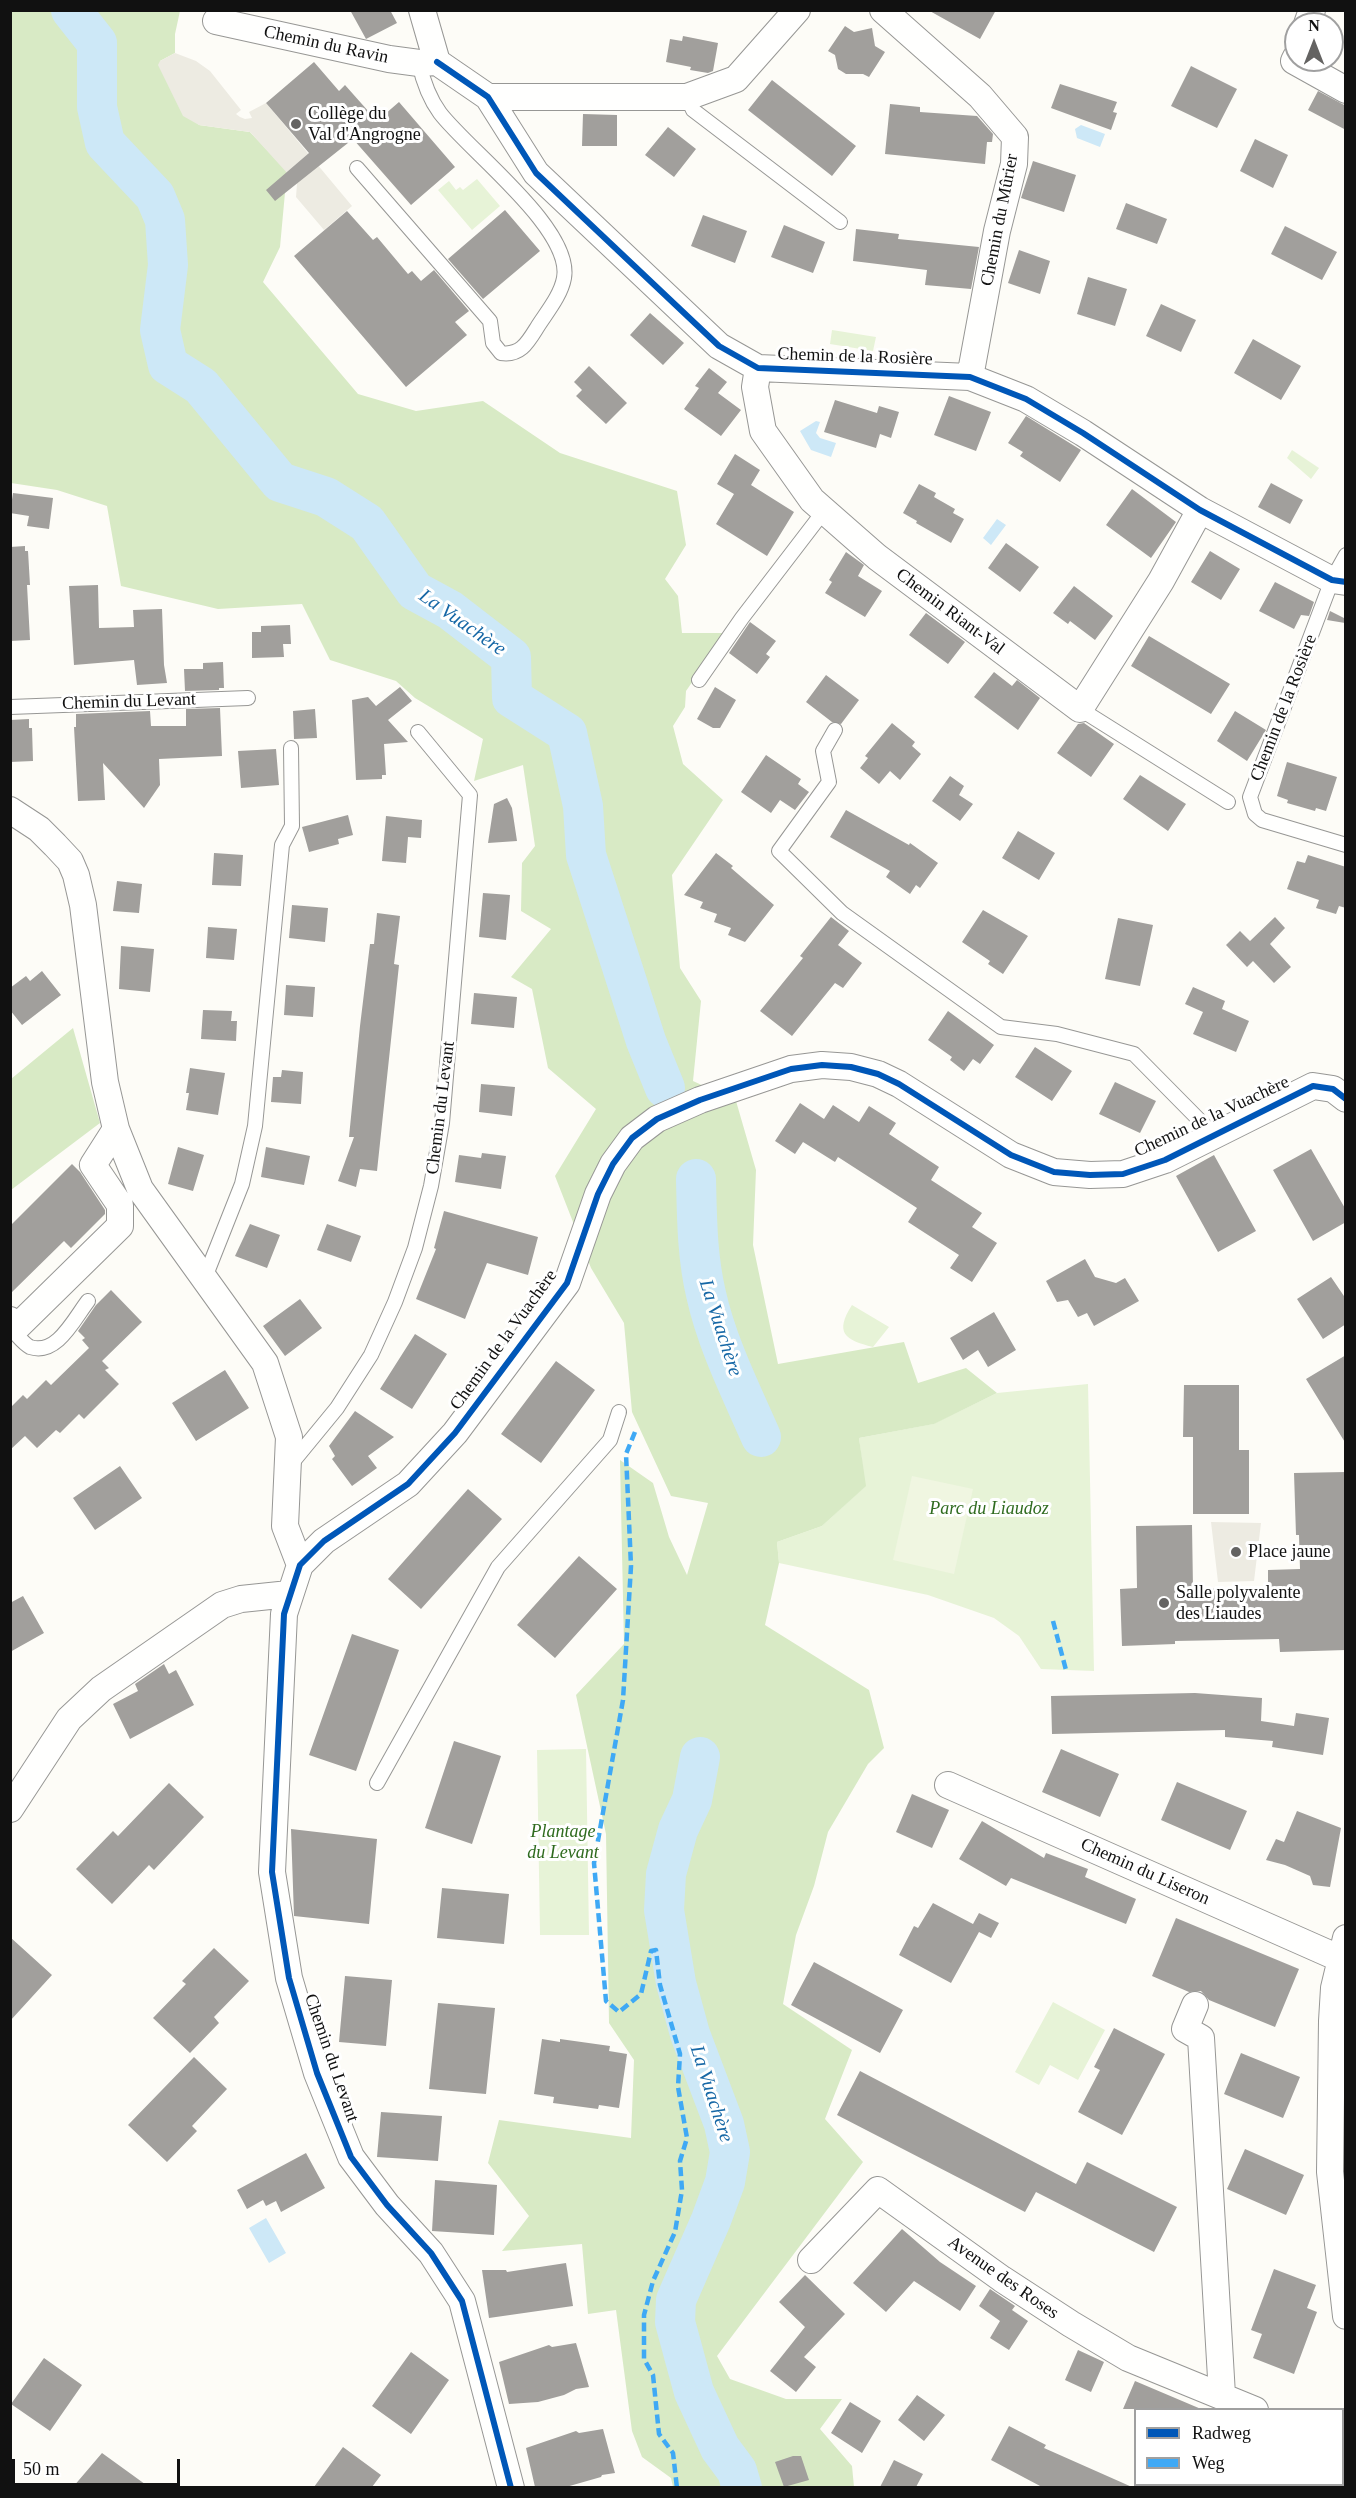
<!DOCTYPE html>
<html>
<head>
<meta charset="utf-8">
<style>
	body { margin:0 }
	#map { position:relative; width:1356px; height:2498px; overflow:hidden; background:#fdfcf7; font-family:Georgia,serif }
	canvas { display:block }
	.frame { position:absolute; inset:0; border:12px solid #111; pointer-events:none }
	.legend { position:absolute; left:1134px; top:2408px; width:210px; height:78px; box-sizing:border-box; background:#fff; border:2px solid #a0a0a0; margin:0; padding:8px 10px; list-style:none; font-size:18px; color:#111 }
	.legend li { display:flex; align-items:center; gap:12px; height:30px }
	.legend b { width:30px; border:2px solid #a0a0a0 }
	.north { position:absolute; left:1284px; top:12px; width:60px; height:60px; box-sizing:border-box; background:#fff; border:2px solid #a0a0a0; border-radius:50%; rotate:0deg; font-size:16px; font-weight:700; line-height:24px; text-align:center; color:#111 }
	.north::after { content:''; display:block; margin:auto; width:21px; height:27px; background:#646362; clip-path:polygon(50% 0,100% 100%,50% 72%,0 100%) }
	.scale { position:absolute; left:12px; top:2459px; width:168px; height:27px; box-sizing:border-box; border:3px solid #111; border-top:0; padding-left:8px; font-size:18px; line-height:21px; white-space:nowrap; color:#111; -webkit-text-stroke:4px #fff; paint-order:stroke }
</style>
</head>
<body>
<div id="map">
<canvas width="1356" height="2498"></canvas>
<div class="frame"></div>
<ul class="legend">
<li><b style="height:8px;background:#0057b8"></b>Radweg</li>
<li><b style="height:8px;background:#3fa9f5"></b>Weg</li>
</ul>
<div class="north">N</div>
<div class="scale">50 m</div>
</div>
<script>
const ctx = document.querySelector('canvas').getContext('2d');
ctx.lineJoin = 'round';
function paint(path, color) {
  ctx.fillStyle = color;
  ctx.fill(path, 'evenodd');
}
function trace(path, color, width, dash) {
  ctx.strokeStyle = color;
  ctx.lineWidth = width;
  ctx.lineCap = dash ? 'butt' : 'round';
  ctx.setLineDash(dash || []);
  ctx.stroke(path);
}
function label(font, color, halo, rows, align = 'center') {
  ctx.font = font + ' Georgia,serif';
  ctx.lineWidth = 6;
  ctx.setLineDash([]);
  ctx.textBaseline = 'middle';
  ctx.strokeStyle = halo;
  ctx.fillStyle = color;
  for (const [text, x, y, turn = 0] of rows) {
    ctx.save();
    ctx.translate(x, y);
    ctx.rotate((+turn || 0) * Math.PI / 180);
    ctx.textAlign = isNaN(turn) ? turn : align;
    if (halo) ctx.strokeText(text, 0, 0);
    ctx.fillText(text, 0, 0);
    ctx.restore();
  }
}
paint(new Path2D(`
	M477 179 500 206 472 230 438 190 449 181 456 190 460 187 463 190Z
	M832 330 876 337 873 351 830 344Z
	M1292 450 1319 468 1311 479 1287 458Z
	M852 1305 889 1327 873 1347C845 1340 834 1333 852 1305Z
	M1088 1384 1094 1671 1041 1669 1019 1636 994 1618 928 1595 779 1563 777 1542 822 1526 865 1486 859 1438 933 1424 997 1393Z
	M586 1749 589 1935H540L537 1750Z
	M1053 2002 1105 2030 1078 2080 1050 2065 1039 2085 1015 2072Z`), '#e7f3d7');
paint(new Path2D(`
	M10 11H180L175 34V53L160 61 199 125 250 132 287 171 280 247 263 282 358 394 416 411 483 401 560 453 677 491 686 545 665 579 678 596 682 633H726L686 691 685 707 673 726 683 764 723 800 672 875 680 968 701 1001 693 1081 736 1101 756 1170 753 1245 778 1364 904 1342 918 1383 966 1368 997 1393 934 1424 859 1438 866 1486 822 1526 777 1542 779 1563 765 1625 869 1690 884 1748 868 1764 828 1832 814 1886 796 1935 783 2004 852 2050 825 2119 863 2162 717 2356 730 2379 786 2399H842L820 2429 852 2466 854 2487H673L671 2478 642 2457 632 2431 616 2310 588 2314 582 2244 502 2251 529 2216 488 2163 499 2120 631 2138 634 2060 609 2023 606 1834 576 1695 624 1644 620 1460 653 1483 669 1537 687 1575 708 1503 671 1496 632 1412 624 1323 591 1268 555 1176 596 1109 548 1068 532 989 511 977 551 929 521 911 522 863 535 846 523 765 474 781 483 739 415 698 396 681 330 660 302 604 218 609 121 586 107 506 57 490 11 483Z
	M73 1028 100 1123 11 1190V1079Z`), '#d8eac5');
paint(new Path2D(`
	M912 1476 973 1489 954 1574 893 1560Z`), '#f0f6e1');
paint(new Path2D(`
	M175 53 196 61 210 71 241 110 236 114 240 117 245 119 252 118 249 112 266 103 352 206 324 230 296 197 297 184 250 132 199 125 183 116 158 65 160 61Z
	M1211 1522 1261 1523 1254 1581 1218 1582Z`), '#edebe2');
paint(new Path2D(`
	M1081 125 1105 134 1100 147 1077 138 1075 129Z
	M816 421 820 422 816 433 820 438 836 443 831 457 811 450 800 431Z
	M997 519 1006 525 991 545 983 538Z
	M266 2218 286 2253 269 2263 249 2228Z`), '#cde8f7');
trace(new Path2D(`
	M71 10 97 43V107L105 143 155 196 165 220 168 265 160 330 168 365 201 386 280 482 326 497 367 523 415 591 450 610 511 657 512 698 567 733 583 806 586 855 646 1041 665 1088
	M696 1179C697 1218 697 1256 706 1294 717 1344 741 1391 761 1437
	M700 1757 692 1800 678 1830 666 1874 664 1910 676 1983 690 2034 724 2124 730 2152 725 2182 711 2220 676 2300 675 2322 694 2392 720 2448 737 2471 742 2488`), '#cde8f7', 40);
paint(new Path2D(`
	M350 10H390L397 23 366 39Z
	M928 10H996L980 39Z
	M845 26 854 32 872 28 875 46 885 52 869 77 863 74H846L838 69 835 55 828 51Z
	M683 36 718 43 713 71 708 73 690 70 691 67 666 62 670 39 682 41Z
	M314 62 339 91 345 85 377 121 399 102 455 167 411 205 353 139 275 201 266 190 309 153 266 103Z
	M1191 66 1237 89 1217 128 1171 106Z
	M772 80 856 146 832 176 748 110Z
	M1060 84 1117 102 1113 112 1117 113 1111 130 1051 108Z
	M1318 91 1346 106V130L1308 110Z
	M890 104 920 107V112L977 116 993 134 992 142H987L985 164 885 154Z
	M583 114 617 115V146H582Z
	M668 127 696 149 674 177 645 155Z
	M1255 139 1288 155 1273 188 1240 171Z
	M1033 161 1076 175 1064 212 1021 198Z
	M1126 203 1167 219 1157 244 1116 229Z
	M505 210 540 251 483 299 448 259Z
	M347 211 373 240 377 237 408 274 412 271 421 281 434 270 469 311 455 322 467 335 406 387 294 256Z
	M703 215 747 231 735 263 691 246Z
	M784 225 825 242 813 273 771 257Z
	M1285 226 1337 252 1322 280 1271 254Z
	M856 229 899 234 898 239 979 247 971 289 925 285 927 270 853 261Z
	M1019 250 1050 261 1040 294 1008 283Z
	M1088 277 1127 289 1115 326 1077 314Z
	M1161 304 1196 320 1181 352 1146 336Z
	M650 313 684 343 663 365 630 335Z
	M1253 339 1301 366 1281 400 1234 373Z
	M589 366 627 403 606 424 576 396 582 390 574 382Z
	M709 368 727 382 718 393 741 410 721 436 684 409 699 388 695 386Z
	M949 396 991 412 976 451 934 435Z
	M835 400 877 413 879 406 899 412 891 438 880 434 876 448 824 432Z
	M1026 416 1081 450 1060 482 1020 456 1023 452 1008 443Z
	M735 454 760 470 751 485 794 512 767 556 716 524 734 494 717 484Z
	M1271 483 1303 500 1290 524 1258 507Z
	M919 484 936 493 934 497 955 509 953 513 964 519 951 543 916 523 917 521 903 513Z
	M1132 489 1176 522 1151 558 1106 525Z
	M13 493 53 498 49 529 27 526 29 516 10 513Z
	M1006 543 1039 567 1020 592 988 568Z
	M25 546V551H28L30 585H27L30 640 10 641V547Z
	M1210 551 1240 569 1221 600 1191 582Z
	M846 552 864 565 858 576 882 591 865 617 825 593 832 582 829 580Z
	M1275 582 1314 602 1309 616 1301 615 1294 629 1259 611Z
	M98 585 99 628 134 627 133 610 162 609 164 665 167 683 137 685 134 660 74 665 69 586Z
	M1074 586 1113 616 1095 640 1070 621 1068 624 1053 613Z
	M1330 611 1346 619 1345 623 1327 620Z
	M926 613 965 642 948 664 909 635Z
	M750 622 776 641 766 654 770 657 757 674 729 653Z
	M290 625 291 644H283L284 657 252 658V632H261V626Z
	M1149 636 1230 684 1211 714 1131 666Z
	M223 662 224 688H219V690L185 691 184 669H203V663Z
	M994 672 1012 686 1017 680 1040 698 1018 730 974 697Z
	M826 675 859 700 841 724 832 722 806 702Z
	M400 687 412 701 388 720 408 742 384 744 386 775H382V779L356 780 352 700 368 697 376 706Z
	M715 687 736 700 720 728H713L697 719Z
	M220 708 222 756 159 759 160 785 144 808 103 763 105 800 78 801 74 727H76V714L150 711 151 726H186V709Z
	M315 709 317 738 294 739 293 711Z
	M1235 711 1266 730 1247 761 1217 741Z
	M29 719V728H32L33 761 10 762V720Z
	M892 723 915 742 912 746 921 754 900 780 890 771 879 784 860 768 868 758 865 756Z
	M1084 723 1114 744 1091 777 1057 753 1078 724Z
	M276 749 279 785 241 788 238 751Z
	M766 755 801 779 798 784 809 792 795 810 780 800 771 813 741 792Z
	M1287 762 1337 777 1326 811 1316 808 1315 811 1287 803 1288 800 1277 796Z
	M1140 775 1186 804 1168 831 1123 799Z
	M950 776 964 786 959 795 973 804 960 821 932 801Z
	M507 798 512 808 517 841 488 843 494 804Z
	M846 810 909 845 910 843 938 863 920 888 916 885 910 894 886 877 890 871 830 837Z
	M348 815 353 835 338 839 339 844 309 852 302 827Z
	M386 816 422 820 421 838 408 837 406 863 382 861Z
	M1018 831 1055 853 1039 880 1002 858Z
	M214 853 243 855 241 886 212 885Z
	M716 853 733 866 731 868 774 905 745 942 728 935 731 928 714 922 717 914 700 908 703 902 684 895Z
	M1308 855 1346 867V908L1339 906 1336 914 1316 908 1319 900 1287 889 1297 861 1305 863Z
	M117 881 142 884 139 913 113 911Z
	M483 893 510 895 506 940 479 937Z
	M292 905 328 908 325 942 289 938Z
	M983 910 1028 936 1003 974 988 964 990 961 962 942Z
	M377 913 400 916 394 964 399 965 377 1171 360 1169 356 1187 338 1181 354 1137H349L360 1026 370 944H374Z
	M831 917 849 931 838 945 862 963 843 988 835 983 792 1036 760 1011 803 958 800 956Z
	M1275 917 1285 928 1270 944 1291 967 1274 983 1253 961 1247 967 1226 945 1240 931 1250 941Z
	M1118 918 1153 925 1140 986 1105 979Z
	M208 927 237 929 234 960 206 958Z
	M121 946 154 949 150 992 119 989Z
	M42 971 61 995 22 1025 10 1010V988L26 976 30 981Z
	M286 985 315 987 313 1017 284 1015Z
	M1193 987 1225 1001 1222 1009 1249 1021 1236 1052 1193 1034 1203 1012 1185 1004Z
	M474 993 517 997 514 1028 471 1024Z
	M203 1010 232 1011 231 1021H237L236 1041 201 1039Z
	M948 1011 994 1045 980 1064 973 1059 964 1071 950 1060 952 1057 928 1040Z
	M1035 1047 1072 1071 1052 1101 1015 1077Z
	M190 1068 225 1073 218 1115 186 1110 189 1093H186Z
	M282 1070 303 1072 301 1104 271 1102 273 1077H281Z
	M1115 1082 1156 1101 1140 1133 1099 1114Z
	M481 1084 515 1087 512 1116 479 1112Z
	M800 1103 824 1119 833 1105 859 1122 869 1106 896 1123 889 1134 939 1167 931 1180 982 1213 972 1227 997 1243 972 1282 950 1268 959 1255 908 1222 917 1208 838 1157 835 1162 803 1142 795 1154 775 1141Z
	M178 1147 204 1155 193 1191 168 1184Z
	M266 1147 310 1156 304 1185 261 1177Z
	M1311 1149 1346 1210V1222L1313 1241 1273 1170Z
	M482 1153 506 1156 501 1189 455 1182 459 1155 481 1158Z
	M1214 1155 1256 1231 1218 1252 1176 1176Z
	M72 1164 80 1172 105 1210V1214L71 1248 64 1241 10 1294V1226Z
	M444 1211 538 1237 528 1275 487 1263 465 1319 416 1299 436 1249 434 1248Z
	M250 1224 280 1235 267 1268 235 1256Z
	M327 1224 361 1236 351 1262 317 1250Z
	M1085 1259 1095 1277 1116 1283 1125 1278 1139 1301 1094 1326 1087 1313 1078 1317 1068 1300 1057 1302 1046 1281Z
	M1331 1277 1346 1299V1324L1323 1339 1297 1299Z
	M111 1290 142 1322 102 1361 109 1368 105 1370 119 1384 84 1419 79 1414 60 1433 56 1430 37 1448 25 1436 10 1450V1408L23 1395 27 1399 46 1380 51 1385 89 1348 82 1340 85 1338 78 1331 96 1305Z
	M300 1299 322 1328 285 1356 263 1326Z
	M994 1312 1016 1350 988 1367 978 1350 963 1360 950 1338Z
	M415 1334 447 1354 412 1409 380 1389Z
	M1346 1355V1444L1306 1379Z
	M556 1361 595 1390 541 1463 501 1434Z
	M225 1370 249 1408 196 1441 172 1403Z
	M1184 1385H1239V1450H1249V1514H1193V1437H1183Z
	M355 1411 394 1437 368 1456 377 1468 352 1486 332 1459 335 1456 329 1446Z
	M120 1466 142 1498 95 1530 73 1498Z
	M1346 1472V1650L1280 1652 1279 1639 1175 1641V1644L1122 1646 1120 1589 1137 1588 1136 1526 1192 1525 1193 1589 1268 1588V1570L1300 1569 1299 1535H1296L1294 1473Z
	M468 1489 502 1519 421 1609 388 1579Z
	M579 1556 617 1589 555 1658 517 1625Z
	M23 1596 44 1633 10 1652V1603Z
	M352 1634 399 1650 356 1771 309 1755Z
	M164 1664 169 1674 176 1670 194 1705 130 1739 113 1704 138 1691 135 1684Z
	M1195 1693 1262 1698 1261 1721 1294 1726 1296 1713 1329 1718 1323 1755 1272 1747 1273 1741 1225 1737V1730L1052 1734 1051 1696Z
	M454 1741 501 1756 472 1844 425 1828Z
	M1061 1749 1119 1774 1100 1817 1042 1792Z
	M1177 1782 1247 1811 1230 1850 1161 1820Z
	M169 1783 204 1817 154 1870 149 1865 112 1904 76 1869 113 1831 118 1836Z
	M912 1794 949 1810 932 1848 896 1832Z
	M1297 1811 1341 1828 1330 1887 1313 1885 1310 1876 1285 1865 1266 1860 1276 1839 1284 1842Z
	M982 1821 1044 1858 1046 1853 1088 1869 1085 1877 1136 1899 1126 1924 1011 1878 1006 1886 959 1859Z
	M291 1829 377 1839 369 1924 294 1916Z
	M442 1888 509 1894 504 1944 437 1938Z
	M933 1903 973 1924 979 1913 999 1923 991 1938 979 1932 951 1983 899 1955 914 1926 918 1928Z
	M1176 1918 1299 1969 1275 2027 1209 2000 1201 1991 1189 1992 1152 1976Z
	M10 1937 52 1975 10 2021Z
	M214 1948 249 1981 214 2017 219 2023 190 2053 153 2018 186 1984 182 1981Z
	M814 1962 903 2010 880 2053 791 2005Z
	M345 1976 392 1980 386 2046 339 2042Z
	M438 2003 495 2008 486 2094 429 2089Z
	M1114 2028 1165 2054 1122 2135 1078 2112 1100 2070 1094 2067Z
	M542 2039 560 2042V2039L610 2046 609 2051 627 2054 619 2108 599 2105 598 2109 553 2103 554 2097 534 2094Z
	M1241 2053 1300 2077 1283 2118 1224 2094Z
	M194 2057 227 2089 192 2126 197 2131 167 2162 128 2125Z
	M860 2071 1076 2184 1087 2162 1177 2207 1154 2252 1036 2192 1025 2212 837 2115Z
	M381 2112 442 2116 438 2161 377 2157Z
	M1245 2149 1304 2175 1286 2215 1227 2189Z
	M306 2153 325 2188 281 2212 276 2201 266 2206 263 2200 247 2209 237 2190Z
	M435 2180 497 2185 494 2235 432 2231Z
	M902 2229 940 2262 976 2286 960 2311 914 2281 886 2312 853 2283Z
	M566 2263 573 2306 489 2318 482 2270H506L507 2272Z
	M1274 2269 1316 2285 1307 2308 1317 2312 1294 2374 1253 2358 1262 2334 1251 2330Z
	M805 2275 845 2314 804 2357 816 2367 796 2392 770 2371 805 2327 779 2302Z
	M990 2289 1015 2306 1012 2310 1028 2321 1009 2350 990 2338 1000 2321 979 2306Z
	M576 2343 589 2387 576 2389 564 2395 538 2402 509 2404 499 2362 549 2345 552 2347Z
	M1078 2350 1104 2362 1091 2392 1065 2380Z
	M411 2352 449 2380 411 2434 372 2406Z
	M44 2358 82 2385 50 2431 11 2404Z
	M1135 2381 1201 2409H1123Z
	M917 2395 945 2415 924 2441 898 2420Z
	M850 2402 881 2421 862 2453 831 2433Z
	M1009 2426 1046 2445 1044 2448 1132 2487H1042L991 2460Z
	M603 2429 615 2473 602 2475 601 2477 566 2487H535L526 2448 576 2431 579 2433Z
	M343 2447 381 2475 372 2487H314Z
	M102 2453 149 2487H73Z
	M793 2456H801L809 2480 784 2487 775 2462Z
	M894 2460 923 2474 916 2487H880Z`), '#a19f9c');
const service = new Path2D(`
	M687 97 693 110 840 222
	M357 168 490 321 493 343 501 353C521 356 528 342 538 326 547 312 561 295 564 278 573 229 469 151 440 113 429 98 423 81 419 63
	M1346 555 1332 580 1250 797 1255 814 1262 820 1346 845
	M699 680 742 618 824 511
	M10 707 248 698
	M1080 709 1228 802
	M835 730 823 751 829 782 779 851 842 913 1001 1027 1057 1034 1134 1054 1214 1135
	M204 1280 242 1184 255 1126 282 845 292 826 291 748
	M13 1331C18 1336 24 1344 30 1347 57 1356 74 1319 88 1301
	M291 1464 337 1408 371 1355 395 1302 415 1248 431 1186 442 1123 470 795 418 732
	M377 1783 498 1567 610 1440 619 1412`);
const minor = new Path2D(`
	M422 10 437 62
	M883 10 980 96 1015 137 1014 164 997 231 970 377
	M216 21 389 59 419 63 437 62
	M1307 24 1312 10
	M1296 57 1294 61 1346 90
	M437 62 488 97 536 173 719 346 758 368 970 377 1026 399 1083 433 1200 510 1332 580 1346 582
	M488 97H687L736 79 797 10
	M758 368 755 387 763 431 812 500 877 557 1080 709 1161 581 1200 510
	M10 810 39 829 55 845 70 861 76 875 83 905 105 1082 116 1129 140 1189 265 1363 289 1437 285 1526 300 1565
	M10 1320 17 1327 120 1226V1205L93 1165 116 1129
	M948 1785 1341 1959
	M10 1809 69 1719 101 1689 222 1605 241 1599 289 1594
	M1346 1938 1334 1988 1332 2021 1330 2172 1346 2316
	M1195 2005 1185 2029 1201 2038 1222 2395
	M811 2260 878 2190 1002 2279 1071 2324 1128 2358 1255 2410
	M1342 2445 1346 2446
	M511 2488 462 2301 431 2253 387 2205 351 2157 317 2073 289 1978 272 1872 284 1614 300 1565 324 1541 408 1484 455 1433 567 1283 598 1194 613 1164 632 1138 657 1119 700 1100 791 1069 822 1065 851 1067 878 1074 899 1084 1011 1155 1054 1172 1090 1175 1123 1174 1165 1160 1313 1086 1333 1089 1346 1099`);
trace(service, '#979795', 16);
trace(minor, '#979795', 28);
trace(service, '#fffffe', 14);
trace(minor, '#fffffe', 26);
trace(new Path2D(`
	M635 1432 626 1454 631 1566 623 1700 594 1863 606 2001 619 2012 641 1994 651 1951 656 1950 660 1985 680 2054 678 2087 687 2138 680 2161 682 2190 675 2232 653 2281 644 2315V2359L653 2375 659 2434 673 2453 677 2488
	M1053 1621 1066 1670
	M1340 2484 1342 2488`), '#3fa9f5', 4.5, [9, 4.5]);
trace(new Path2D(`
	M437 62 488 97 536 173 719 346 758 368 970 377 1026 399 1083 433 1200 510 1332 580 1346 582
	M511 2488 462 2301 431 2253 387 2205 351 2157 317 2073 289 1978 272 1872 284 1614 300 1565 324 1541 408 1484 455 1433 567 1283 598 1194 613 1164 632 1138 657 1119 700 1100 791 1069 822 1065 851 1067 878 1074 899 1084 1011 1155 1054 1172 1090 1175 1123 1174 1165 1160 1313 1086 1333 1089 1346 1099`), '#0057b8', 6);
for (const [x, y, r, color] of [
	[296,124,6,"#646362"],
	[1236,1552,6,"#646362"],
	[1164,1603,6,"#646362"]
]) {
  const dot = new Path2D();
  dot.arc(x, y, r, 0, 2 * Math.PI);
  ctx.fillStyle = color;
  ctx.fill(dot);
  trace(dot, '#fff', 2);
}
label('18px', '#111', '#fff', [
	["Chemin du Ravin",326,45,12],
	["Chemin du Mûrier",1000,220,-79],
	["Chemin de la Rosière",855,357,2],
	["Chemin Riant-Val",950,612,37],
	["Chemin du Levant",129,702,-2],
	["Chemin de la Rosière",1284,708,-69],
	["Chemin du Levant",441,1108,-83],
	["Chemin de la Vuachère",1212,1117,-25],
	["Chemin de la Vuachère",504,1340,-54],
	["Chemin du Liseron",1145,1872,24],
	["Chemin du Levant",331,2058,71],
	["Avenue des Roses",1003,2278,35]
]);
label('18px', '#111', '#fff', [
	["Collège du",308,114],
	["Val d'Angrogne",308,135],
	["Place jaune",1248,1552],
	["Salle polyvalente",1176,1593],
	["des Liaudes",1176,1614]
], 'left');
label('italic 18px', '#2f6b1f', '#fff', [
	["Parc du Liaudoz",989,1509],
	["Plantage",563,1832],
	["du Levant",563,1853]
]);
label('italic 20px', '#1768a6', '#fff', [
	["La Vuachère",462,623,35],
	["La Vuachère",720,1328,72],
	["La Vuachère",711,2094,72]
]);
</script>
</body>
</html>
